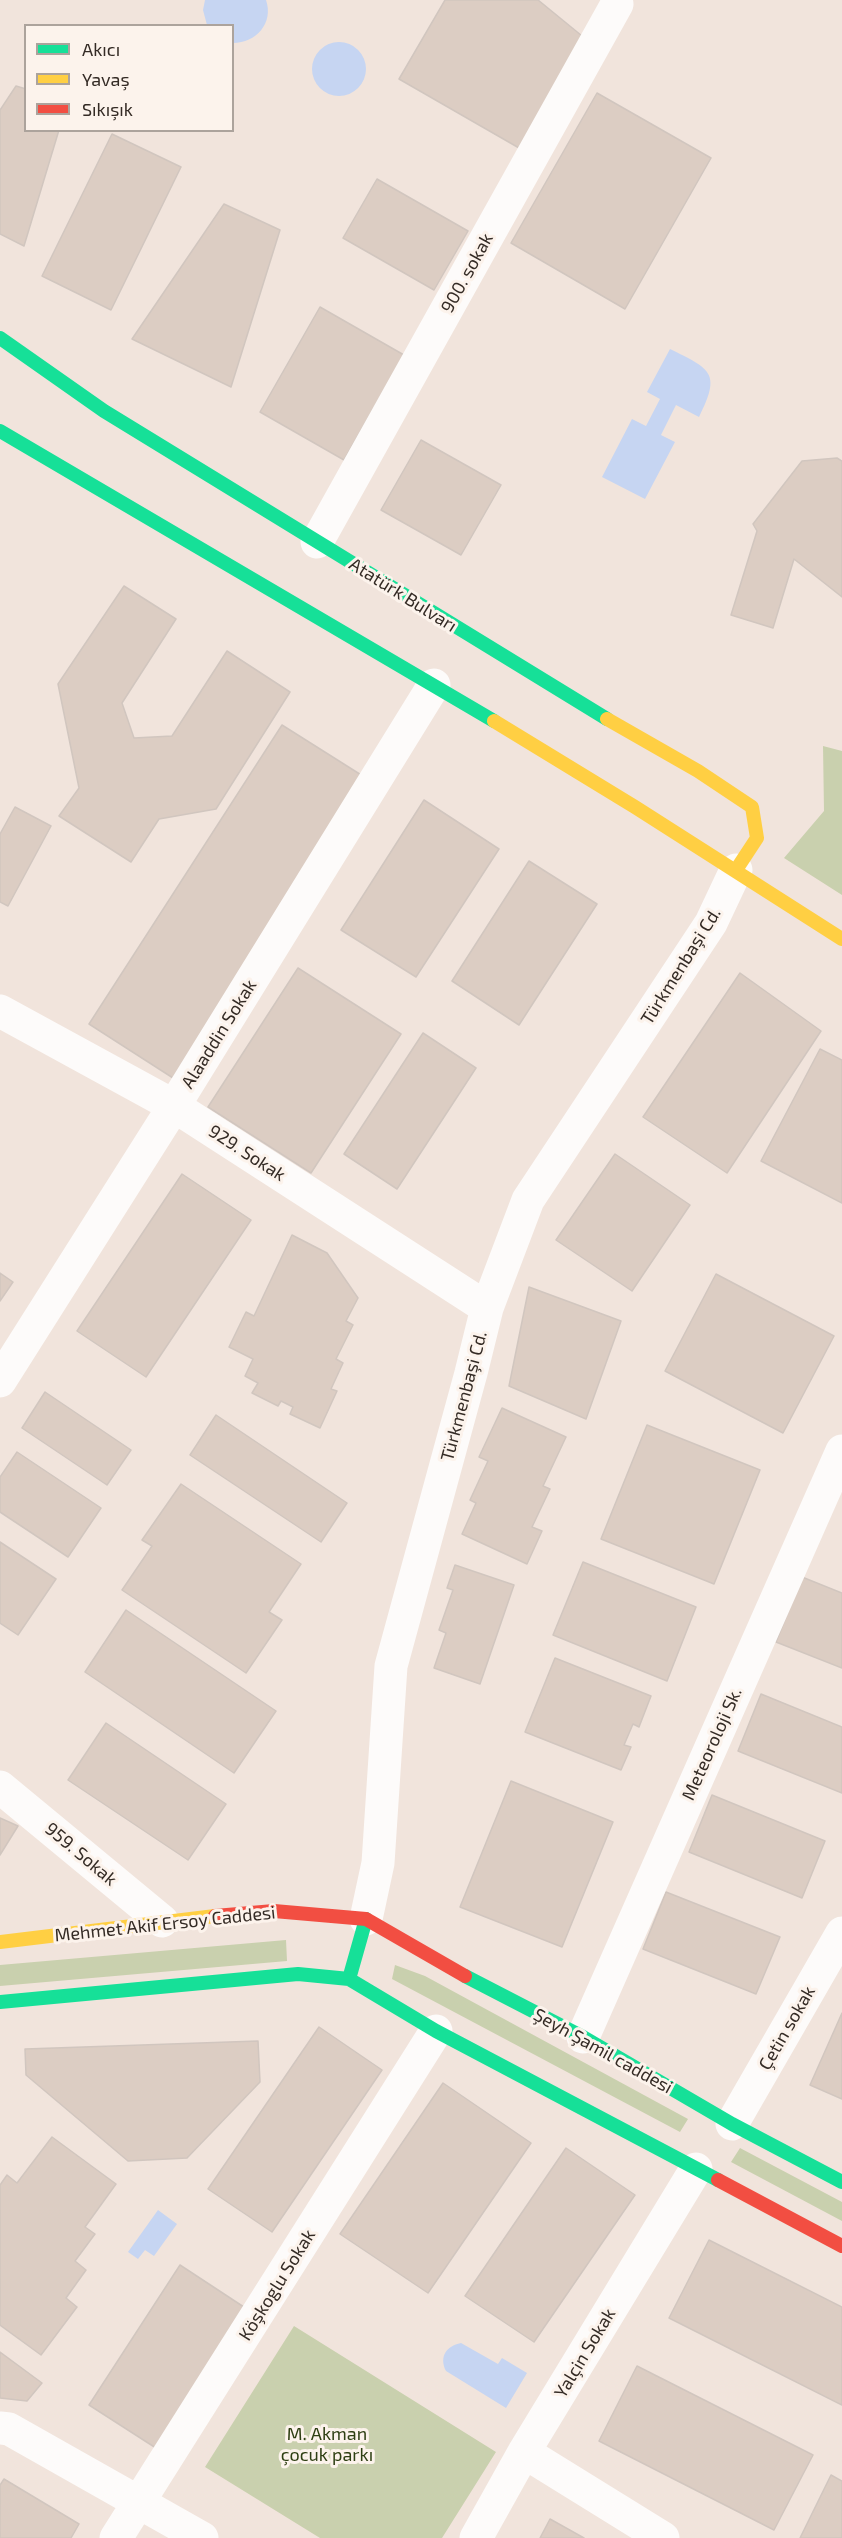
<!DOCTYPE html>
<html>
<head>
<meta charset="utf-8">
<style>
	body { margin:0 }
	#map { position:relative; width:842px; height:2538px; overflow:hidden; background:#f1e4dc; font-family:"Exo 2",sans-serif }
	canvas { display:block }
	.legend { position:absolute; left:24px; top:24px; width:210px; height:108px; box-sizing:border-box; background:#fcf3ec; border:2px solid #aca39c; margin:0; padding:8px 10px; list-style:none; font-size:18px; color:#342b25 }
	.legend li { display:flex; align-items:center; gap:12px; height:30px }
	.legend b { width:30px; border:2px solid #aca39c }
</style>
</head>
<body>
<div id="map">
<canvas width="842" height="2538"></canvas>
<ul class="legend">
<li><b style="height:8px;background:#16e098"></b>Akıcı</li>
<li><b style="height:8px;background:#ffcf43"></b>Yavaş</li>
<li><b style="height:8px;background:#f24e42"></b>Sıkışık</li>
</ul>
</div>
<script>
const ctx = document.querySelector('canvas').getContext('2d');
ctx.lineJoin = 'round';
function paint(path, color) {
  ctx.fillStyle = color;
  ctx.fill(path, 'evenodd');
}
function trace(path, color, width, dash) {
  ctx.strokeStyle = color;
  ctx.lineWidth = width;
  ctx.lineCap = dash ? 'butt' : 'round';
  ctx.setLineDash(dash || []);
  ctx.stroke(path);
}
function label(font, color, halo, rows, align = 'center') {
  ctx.font = font + ' "Exo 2",sans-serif';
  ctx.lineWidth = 6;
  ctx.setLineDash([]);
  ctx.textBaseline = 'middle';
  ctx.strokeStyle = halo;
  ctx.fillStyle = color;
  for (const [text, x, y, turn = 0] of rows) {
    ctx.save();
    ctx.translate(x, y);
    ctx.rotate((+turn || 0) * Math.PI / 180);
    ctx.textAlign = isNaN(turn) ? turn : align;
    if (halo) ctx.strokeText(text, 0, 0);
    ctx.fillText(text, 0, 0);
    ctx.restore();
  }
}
paint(new Path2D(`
	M823 746 842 751V895L784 858 824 811Z
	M286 1940 287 1961 0 1986V1965Z
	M395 1965 425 1976 688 2119 680 2132 392 1979Z
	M740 2148 842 2202V2221L731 2162Z
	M294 2326 496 2452 442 2538H320L205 2467Z`), '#c9d0ae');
paint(new Path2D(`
	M205 0H266C274 23 256 43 233 43L232 26 207 25 203 10Z
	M312 69a27 27 0 1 1 54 0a27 27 0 1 1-54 0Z
	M670 349C710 369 722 372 699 417L676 405 661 435 675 442 645 499 602 477 632 419 646 426 660 399 647 392Z
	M158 2210 177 2224 154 2256 145 2250 138 2259 128 2252Z
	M461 2343 498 2364 502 2358 527 2373 506 2408 446 2371C439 2357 446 2346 461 2343Z`), '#c6d5f2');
const building = new Path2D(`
	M445 0H538L587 40 526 152 399 79Z
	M16 86 26 89V130H59L24 246 0 234V110Z
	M597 93 711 158 625 309 511 243Z
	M112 134 181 167 111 310 42 276Z
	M377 179 468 231 434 290 343 238Z
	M224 204 280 230 231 387 132 339Z
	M320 307 404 355 344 460 260 412Z
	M421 440 501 485 461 555 381 510Z
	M837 458 842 461V597L794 559 773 628 731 615 757 531 753 524 802 461Z
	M124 586 176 619 122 703 134 738 172 736 227 651 290 692 216 809 159 819 131 862 59 816 79 788 58 684Z
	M282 725 366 778 173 1078 89 1024Z
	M424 800 499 849 416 977 341 930Z
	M15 807 51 826 8 906 0 902V834Z
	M529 861 597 904 519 1025 452 981Z
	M298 968 401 1034 311 1173 208 1107Z
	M740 973 821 1031 727 1173 643 1117Z
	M423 1033 476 1068 397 1189 344 1154Z
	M820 1049 842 1060V1203L761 1161Z
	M615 1154 690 1205 632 1291 556 1240Z
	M182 1174 251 1220 146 1377 77 1331Z
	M292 1235 327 1253 358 1298 346 1321 353 1325 336 1359 343 1363 331 1389 337 1391 320 1428 290 1414 293 1407 281 1401 278 1406 252 1393 258 1383 245 1376 253 1359 229 1347 246 1312 254 1316Z
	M0 1273 13 1282 0 1301Z
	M716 1274 834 1336 783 1433 665 1371Z
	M529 1287 621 1321 586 1419 509 1386Z
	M45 1392 131 1450 107 1485 22 1428Z
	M502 1408 566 1437 543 1486 550 1489 532 1527 542 1531 527 1564 462 1534 476 1503 470 1500 488 1461 479 1457Z
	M216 1415 347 1503 321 1542 190 1455Z
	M647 1425 760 1470 714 1584 601 1539Z
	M17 1452 101 1508 68 1557 0 1512V1477Z
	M181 1484 301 1564 269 1612 282 1620 246 1673 122 1590 152 1546 142 1540Z
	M0 1542 56 1579 18 1635 0 1623Z
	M583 1562 696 1607 667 1681 553 1635Z
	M455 1565 514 1585 480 1684 434 1668 446 1633 439 1630 453 1590 447 1588Z
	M802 1577 842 1593V1668L776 1642Z
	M126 1610 276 1711 234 1773 85 1672Z
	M555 1658 651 1696 639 1727 633 1724 624 1745 631 1747 621 1770 525 1732Z
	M761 1694 842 1727V1793L738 1751Z
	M106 1723 226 1804 188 1860 68 1780Z
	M511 1781 613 1822 562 1947 460 1907Z
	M712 1795 825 1841 802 1898 689 1852Z
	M0 1818 18 1826 0 1855Z
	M666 1892 780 1937 756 1994 643 1949Z
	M842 2013V2099L810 2085Z
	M319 2027 382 2070 272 2232 208 2189Z
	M258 2041 260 2082 187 2158 128 2161 26 2075 25 2049Z
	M443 2083 531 2143 428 2293 340 2234Z
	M52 2137 116 2184 85 2227 95 2234 75 2261 86 2270 66 2298 77 2307 41 2355 0 2325V2185L7 2175 17 2183Z
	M566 2148 635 2195 534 2342 465 2296Z
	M709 2240 842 2307V2405L669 2318Z
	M180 2265 250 2311 159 2450 89 2405Z
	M0 2352 42 2383 27 2401 0 2398Z
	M637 2366 813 2455 774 2530 599 2441Z
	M831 2475 842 2481V2538H800Z
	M4 2479 79 2524 71 2538H0V2485Z
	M550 2519 584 2538H540Z`);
paint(building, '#dccdc3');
trace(building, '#d1c6bf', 1.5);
trace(new Path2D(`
	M317 542 617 4
	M0 1011 174 1106 487 1308
	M0 1381 174 1106 434 685
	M0 1787 162 1921
	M366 1919 378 1863 391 1666 471 1373 487 1308 528 1200 711 923 736 870
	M583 2037 842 1451
	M732 2124 842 1933
	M0 2428 9 2429 202 2538
	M524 2452 663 2538
	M116 2538 436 2031
	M476 2538 524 2452 696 2169`), '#fdfbfa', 33);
trace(new Path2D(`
	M0 338 104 411 607 719
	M0 431 494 721
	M465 1976 583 2037 732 2124 842 2182
	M349 1979 366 1919
	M0 2002 298 1974 349 1979 436 2031 718 2180`), '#16e098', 14);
trace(new Path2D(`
	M607 719 698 771 752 807 757 838 736 870
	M494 721 635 807 842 939
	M0 1942 215 1916`), '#ffcf43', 14);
trace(new Path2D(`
	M215 1916 274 1911 366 1919 465 1976
	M718 2180 842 2246`), '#f24e42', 14);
label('18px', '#342b25', '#fcf3ec', [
	["900. sokak",467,273,-61],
	["Atatürk Bulvarı",403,595,32],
	["Türkmenbaşi Cd.",681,966,-58],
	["Alaaddin Sokak",219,1034,-58],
	["929. Sokak",247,1153,33],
	["Türkmenbaşi Cd.",464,1396,-75],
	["Meteoroloji Sk.",712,1744,-66],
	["959. Sokak",81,1854,40],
	["Mehmet Akif Ersoy Caddesi",165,1924,-6],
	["Çetin sokak",787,2028,-60],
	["Şeyh Şamil caddesi",603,2051,29],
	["Köşkoglu Sokak",277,2285,-58],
	["Yalçin Sokak",585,2353,-59]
]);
label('18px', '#2e3f13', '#fcf3ec', [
	["M. Akman",327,2434],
	["çocuk parkı",327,2455]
]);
</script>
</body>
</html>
